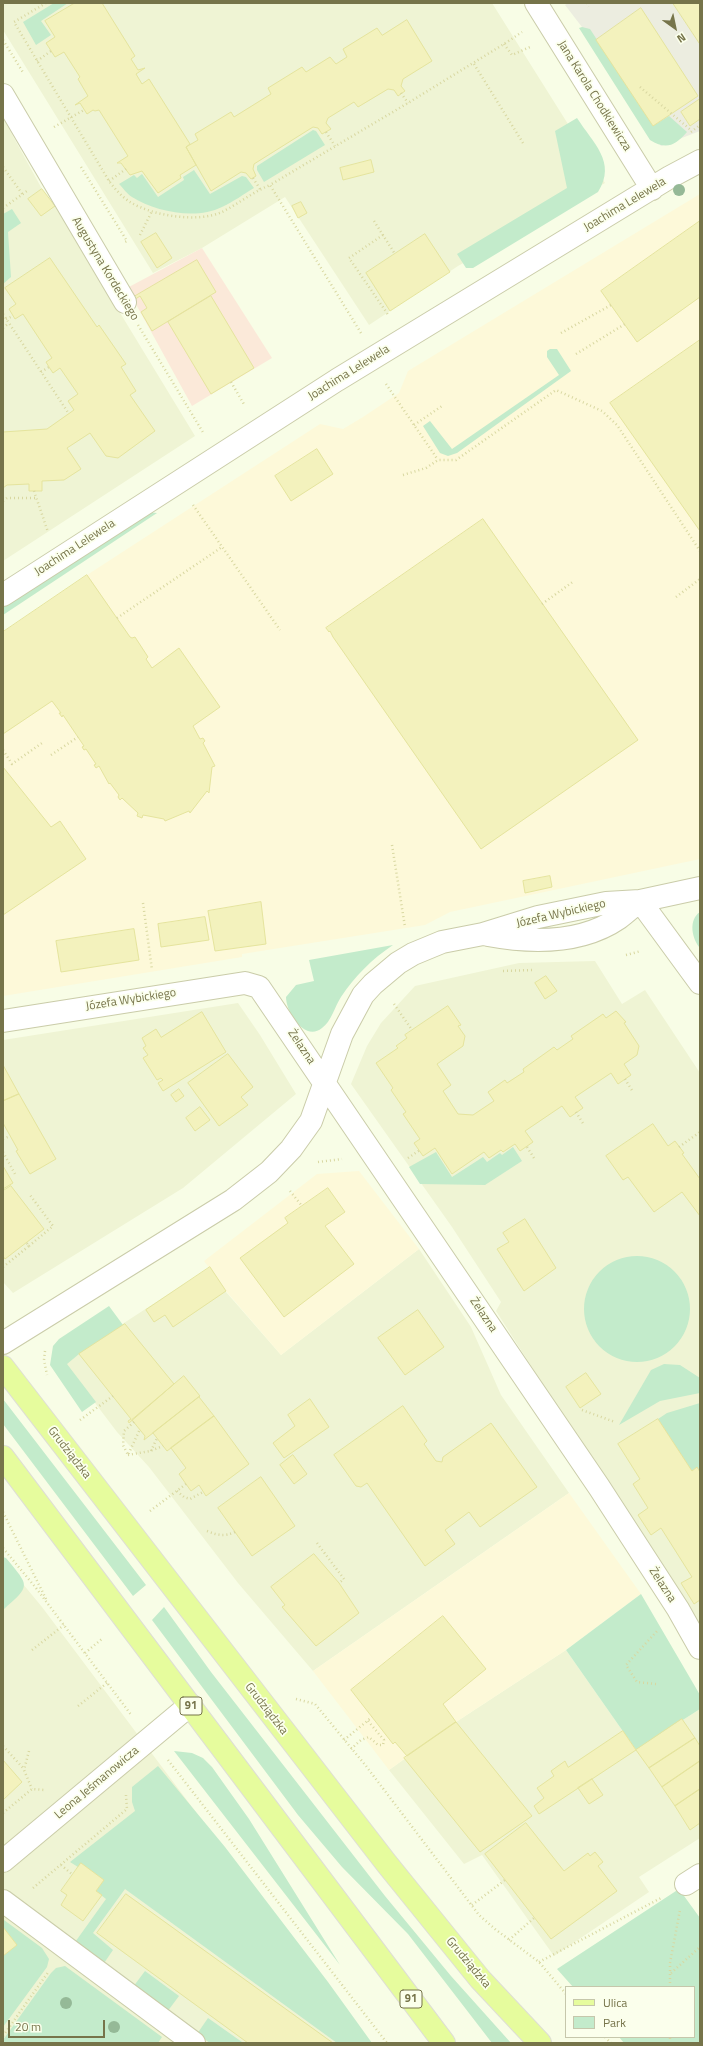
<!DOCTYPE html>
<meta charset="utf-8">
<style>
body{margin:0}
#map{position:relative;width:703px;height:2046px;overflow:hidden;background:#f8fde6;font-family:"Titillium Web",sans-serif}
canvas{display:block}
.frame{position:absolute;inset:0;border:4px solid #76744a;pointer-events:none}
.legend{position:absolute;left:565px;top:1986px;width:130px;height:52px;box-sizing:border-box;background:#fbffec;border:1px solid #c6c7ab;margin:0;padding:5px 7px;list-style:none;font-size:12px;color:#76744a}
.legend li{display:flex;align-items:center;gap:8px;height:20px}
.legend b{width:20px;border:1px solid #c6c7ab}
.north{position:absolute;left:655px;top:8px;width:40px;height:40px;-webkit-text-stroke:3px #fbffec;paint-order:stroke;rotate:147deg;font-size:11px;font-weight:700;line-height:16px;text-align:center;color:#76744a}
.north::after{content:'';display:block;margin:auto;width:14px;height:18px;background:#76744a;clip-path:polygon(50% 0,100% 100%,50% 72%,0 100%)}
.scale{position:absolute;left:8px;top:2020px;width:97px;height:18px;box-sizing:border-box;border:2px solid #76744a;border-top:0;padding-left:5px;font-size:12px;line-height:14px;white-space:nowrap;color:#76744a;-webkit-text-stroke:3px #fbffec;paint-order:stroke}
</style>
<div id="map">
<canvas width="703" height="2046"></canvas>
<div class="frame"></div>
<ul class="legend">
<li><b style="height:5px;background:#e6fc9d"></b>Ulica</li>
<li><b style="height:11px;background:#c3ebcb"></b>Park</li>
</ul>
<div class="north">N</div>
<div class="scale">20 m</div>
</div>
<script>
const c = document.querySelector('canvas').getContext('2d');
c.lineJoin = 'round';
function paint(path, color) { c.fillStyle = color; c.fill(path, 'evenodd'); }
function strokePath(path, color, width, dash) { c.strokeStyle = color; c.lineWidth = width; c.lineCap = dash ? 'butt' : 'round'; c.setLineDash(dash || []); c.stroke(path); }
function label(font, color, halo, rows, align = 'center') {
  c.font = font + ' "Titillium Web",sans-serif'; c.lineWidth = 3.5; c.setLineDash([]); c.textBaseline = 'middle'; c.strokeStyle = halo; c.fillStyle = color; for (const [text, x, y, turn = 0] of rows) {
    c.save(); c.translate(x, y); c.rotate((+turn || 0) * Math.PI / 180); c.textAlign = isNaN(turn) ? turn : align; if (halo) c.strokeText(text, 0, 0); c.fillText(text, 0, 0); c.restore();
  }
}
paint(new Path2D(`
 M3,3H492L605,183L458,266L369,325L285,197L202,248L153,273L3,30Z
 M3,118L42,189L55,206L195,436L3,561Z
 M595,961L622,1004L645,990L700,1073V1630L496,1311L501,1302L452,1227L351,1084L367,1046L381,1023L415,986L519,963Z
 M238,1003L260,1035L296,1094L183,1188L13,1293L3,1282V1040Z
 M419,1249L471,1327L501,1395L569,1493L313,1671L238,1583L149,1467L117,1432L64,1362L210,1267L226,1292L281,1355Z
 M3,1560L42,1607L369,2043H3Z
 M566,1650L636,1750L700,1709V1838L639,1877L649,1892L554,1956L482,1855L464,1864L389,1770L456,1722Z`), '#eff4d4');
paint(new Path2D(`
 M700,194V859L450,912L425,925L242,954V957L3,996V632L87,575L320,424L343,429L363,417L399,393L408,371Z
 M359,1171L419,1249L281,1355L226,1291L204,1261L317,1174Z
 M569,1493L641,1594L566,1650L456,1722L389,1770L313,1671Z`), '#fdf9d9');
paint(new Path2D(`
 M568,3H700V131L661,146L582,27L565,5Z`), '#ecede0');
paint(new Path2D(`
 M202,248L272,358L192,406L127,288Z`), '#fbe9d9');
paint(new Path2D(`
 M54,3H68L41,21L51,35L36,45L23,22Z
 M582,27L590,29L653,126L669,116L687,132C675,146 666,150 650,140L579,28Z
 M577,118C593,143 617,162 598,192L473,268H466L457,254L567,188L555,131Z
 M313,130L316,131L325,145L264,182L257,170V166Z
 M194,170L210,194L242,176L246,177L254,188C244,194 233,202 222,207C196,220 156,212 132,197C127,194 123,188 119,184L134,175L137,178L142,174L158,197L184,180L183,177Z
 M12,209L21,223L8,232L11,277L3,284V214Z
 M550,349H557L571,371L457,453L448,456L440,453L423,426L430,421L452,449L559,375L547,357V351Z
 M148,512L157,513L3,615V605Z
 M700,912V948C692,939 688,920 700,912Z
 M393,945C372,959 355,976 341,997C335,1006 331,1022 322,1028C305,1042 286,1013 286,997L296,985L314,981L309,960Z
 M513,1147L522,1161L485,1185L420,1184L409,1167L436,1152L452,1177L483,1157L487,1162L500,1153L502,1155Z
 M584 1309a53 53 0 1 1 106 0a53 53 0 1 1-106 0Z
 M109,1306L123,1325L79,1354L67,1364L96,1402L82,1412L50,1365L53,1346L59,1339Z
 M664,1364L680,1365L700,1378V1393L660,1401L619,1425L651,1370Z
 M3,1399L146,1585L133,1596L3,1424Z
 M700,1403V1472L697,1468L692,1471L658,1419L667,1413Z
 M3,1557L6,1558C30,1587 31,1585 3,1610Z
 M641,1594L700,1695V1709L636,1750L566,1650Z
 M164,1607L211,1672L385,1896L451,1976L511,2043H492L408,1934L342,1867L298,1815L152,1620Z
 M174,1751L192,1753L203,1758L212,1767L249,1819L340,1965Z
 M158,1766L225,1847L328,1982L372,2043H337L125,1889L93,1933L113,1950L102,1966L73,1945L106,1899L96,1891L104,1880L82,1864L78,1867L70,1862L135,1811L132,1802V1787Z
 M679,1889L700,1918V2043H624L619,2037H694V1987H573L557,1969Z
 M4,1920L42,1948L49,1959L47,1967L3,2027V1956L17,1945L3,1927Z
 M65,1966L162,2037L158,2043H3V2040L51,1973L56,1968Z
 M145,1971L179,1996L167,2012L133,1987Z
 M208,2018L242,2042L210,2043L197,2034Z`), '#c3ebcb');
const building = new Path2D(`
 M75,3H102L135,56L131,59L138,70L145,68L136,74L142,84L149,79L190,144L186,147L196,165L180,175L181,178L158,193L142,171L130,175L121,163H117L128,156L99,110L95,111L93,110L87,114L80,103L75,105L88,96L78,79L80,77L64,52L55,57L46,43L55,37L45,21Z
 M673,3H700V44Z
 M641,8L698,96L653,126L596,40Z
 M407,20L432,61L403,79L401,86L405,91L398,96L394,90L388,89L358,107L354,102L328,118L326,123L331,129L322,134L318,128L313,127L254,164L253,169L256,176L251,179L246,173L241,172L211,191L186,147L198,140L195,134L231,112L234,117L271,94L268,88L302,67L306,72L330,57L336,64L347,57L343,49L377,28L382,35Z
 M700,99V119L690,126L681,112Z
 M371,160L374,172L343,180L340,168Z
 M42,189L55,206L41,216L28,199Z
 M301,202L307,213L298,218L292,206Z
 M700,221V297L637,342L601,291Z
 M156,233L172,258L157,268L141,242Z
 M425,234L450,272L390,311L366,273Z
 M50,258L97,327L99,325L126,364L121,367L136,391L130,395L155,431L118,458L106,456L90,433L67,448L81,469L64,480L42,481V491H29V484L7,485L3,488V432L47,429L74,410L68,401L78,394L60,368L53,373L49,367L46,362L52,358L23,314L15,319L9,309L16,304L5,288Z
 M197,260L216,292L152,331L141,312L147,308L140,296L134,300L132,298Z
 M211,296L254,368L211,394L168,322Z
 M700,340V531L610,403Z
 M317,449L333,474L291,501L275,476Z
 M483,519L638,740L481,849L333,637L330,631L329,632L326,628Z
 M87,575L130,637L132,638L135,637L148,657L146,659L152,668L179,648L220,707L193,726L200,739L203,738L205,741L203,743L215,766L212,767L209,793L207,791L190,813L189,811L165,821L164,819L143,815L142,818L137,816L138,813L122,798L120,800L118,797L119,795L110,783L109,784L99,766L96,768L94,765L96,764L86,749L84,750L82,747L84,746L63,715L62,717L59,713H61L52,701L3,734V632Z
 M3,767L51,827L60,821L86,859L3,915Z
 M550,876L552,887L525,893L523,881Z
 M261,902L266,944L215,951L208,911Z
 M205,917L209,940L161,947L158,924Z
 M134,929L139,960L61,972L56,941Z
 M546,976L557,991L545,999L535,983Z
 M448,1006L461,1025L458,1026L465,1036L463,1046L437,1064L451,1085L443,1091L458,1114L473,1115L494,1101L488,1092L505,1080L507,1083L524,1072L523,1069L554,1047L557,1050L573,1039L571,1036L603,1014L606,1018L616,1011L626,1022L624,1023L639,1046L637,1055L624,1064L631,1075L618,1084L611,1073L575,1097L583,1108L570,1117L562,1106L525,1131L533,1142L520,1151L515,1144L503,1152L501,1150L489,1158L484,1152L452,1174L435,1148L423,1156L414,1143L420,1139L403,1114L406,1112L391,1090L393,1088L376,1063L398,1048L396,1046L407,1038L405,1035Z
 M202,1012L226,1052L163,1091L158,1083L163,1080L161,1078L157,1080L143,1058L148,1055L143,1048L146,1046L142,1038L156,1029L161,1037Z
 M228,1054L253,1087L241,1097L248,1105L219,1126L188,1083Z
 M3,1065L19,1094L3,1101Z
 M179,1089L184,1096L176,1102L171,1095Z
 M19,1094L56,1159L30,1174L16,1151L18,1150L3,1123V1101Z
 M200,1107L210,1120L195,1131L186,1118Z
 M653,1124L668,1146L675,1141L684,1153L682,1154L700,1179V1216L682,1192L654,1212L628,1177L623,1180L606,1156Z
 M3,1166L13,1183L3,1189Z
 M11,1186L44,1229L5,1259L3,1256V1191Z
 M328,1188L345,1212L325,1226L354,1264L284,1317L240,1258L288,1223L285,1218Z
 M525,1219L556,1268L524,1291L497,1249L509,1242L503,1233Z
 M210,1267L226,1291L173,1327L165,1315L154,1322L146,1310Z
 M418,1310L444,1347L405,1375L378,1338Z
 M125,1324L174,1384L129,1423L128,1421L131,1419L79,1354Z
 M586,1373L601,1394L580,1408L566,1387Z
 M184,1376L200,1396L144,1440L145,1436L132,1420Z
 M199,1397L214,1416L167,1451L153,1433Z
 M310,1399L329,1427L284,1458L273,1443L295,1426L288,1415Z
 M403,1406L427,1441L424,1444L436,1461L442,1462L443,1457L491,1423L537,1487L480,1527L469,1512L445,1530L455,1544L425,1566L367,1483L361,1487L356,1486L334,1455Z
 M214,1416L249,1464L206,1496L199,1485L191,1491L186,1484L179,1474L186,1468L171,1448Z
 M658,1419L692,1471L697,1467L700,1472V1600L694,1604L681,1583L692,1577L661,1528L651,1535L638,1515L648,1508L633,1484L640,1479L618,1444Z
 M293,1455L307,1474L294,1484L280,1465Z
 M261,1477L295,1526L252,1556L218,1508Z
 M314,1554L339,1583L359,1613L316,1646L282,1607L285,1605L271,1587Z
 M443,1616L486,1669L443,1704L456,1722L407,1756L395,1742L393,1744L351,1690Z
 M682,1719L695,1738L649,1768L636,1750Z
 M456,1722L532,1816L480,1852L404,1758Z
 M623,1731L636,1750L539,1814L534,1806L544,1798L537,1788L554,1776L551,1771L565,1761L568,1767Z
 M695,1738L700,1746V1761L662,1787L649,1768Z
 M3,1760L22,1782L3,1800Z
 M700,1761V1789L675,1806L662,1787Z
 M592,1779L603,1795L589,1804L578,1788Z
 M700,1789V1823L690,1830L675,1806Z
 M526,1823L564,1871L588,1853L590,1856L595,1852L603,1862L598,1866L617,1891L551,1939L485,1854Z
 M81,1863L104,1880L96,1891L102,1895L83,1921L61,1905L67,1895L61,1891Z
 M126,1894L333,2043H248L97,1933Z
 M3,1927L17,1945L3,1956Z`);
paint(building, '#f3f2bd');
strokePath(building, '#e5e49d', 1);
const minor = new Path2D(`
 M536,3L652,189
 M3,95L125,302
 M3,595L337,380L670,177L700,161
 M640,901L700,983
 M488,935C531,943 581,944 619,918C626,913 633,906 640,901
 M3,1021L245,983L259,987L599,1487L678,1609L700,1648
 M3,1343L233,1200L269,1172L291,1149L311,1121L342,1034L363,995L373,984L398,963L413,954L442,942L483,934L538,917L606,903L640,901L700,888
 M3,1861L190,1705
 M686,1884L700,1875
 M3,1901L194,2043`);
const primary = new Path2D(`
 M3,1367L387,1864L480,1979L540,2043
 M3,1457L444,2043`);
strokePath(minor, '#cacca9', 24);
strokePath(primary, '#deded4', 24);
strokePath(new Path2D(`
 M46,3L14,22L109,181C115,189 122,197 130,202C153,216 198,223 222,212C238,204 253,192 270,185
 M587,3L588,7
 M3,40L24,74
 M504,44L512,55L530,47
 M37,61L51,51
 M474,64L523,143
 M640,87L692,131
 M401,93L408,103
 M54,127L84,110
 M326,132L335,146
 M691,132L700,125
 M3,167L23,195
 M81,167L127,241L123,243
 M253,178L260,189
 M109,181L126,169
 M3,208L27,191
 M374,221L395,254
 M140,235L152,211
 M383,235L349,258L389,316
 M3,314L69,414
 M6,319L13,316
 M138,325L204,434
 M3,328L9,323
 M361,333L270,185L408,103L504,44L522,32
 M561,333L611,305
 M576,354L625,324
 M41,372L49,367
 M231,382L245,406
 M386,384L438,460
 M414,425L442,406
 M403,475L426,468L438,460H456L556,390L602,411L617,425L700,551
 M34,491L48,532
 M3,501L7,498H36
 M193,505L280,630
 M676,597L700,579
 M542,604L574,581
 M117,618L222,547
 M3,750L12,764L42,743
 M51,755L78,737
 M392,845L405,927
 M143,903L152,970
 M626,955L641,951
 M503,971L534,970
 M394,1004L412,1030
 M625,1079L633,1092
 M576,1112L584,1125
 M3,1139L10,1136
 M527,1147L534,1158
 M679,1147L700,1132
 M3,1152L15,1174
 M408,1158L420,1150
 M318,1162L342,1159
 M290,1191L302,1206
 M29,1246L53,1226L30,1195
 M3,1267L29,1246L26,1242
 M45,1351L44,1360L47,1375
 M582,1410L615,1422
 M80,1420L113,1396
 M134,1422L124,1431L123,1445L128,1455L140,1429
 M151,1451L157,1438
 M128,1455L150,1451L163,1446
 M177,1491L184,1497L190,1499L203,1492
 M150,1511L186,1484
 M3,1512L46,1599
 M207,1531C217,1535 224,1537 235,1532
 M317,1543L344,1579L339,1583
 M3,1548L36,1588L132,1716
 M32,1650L64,1625
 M85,1653L103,1638
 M656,1684L637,1682L626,1665L658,1630
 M296,1699L315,1704L366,1766L479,1915L495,1929L539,1962L566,1994
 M78,1706L107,1683
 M344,1740L372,1717
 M3,1746L24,1769
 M351,1749L361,1740L369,1737L378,1745H383L384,1740L368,1721
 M29,1751L24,1770L32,1789
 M168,1760L387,2043
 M3,1813L32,1789L44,1790
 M61,1865L73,1875
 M33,1888L127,1809L126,1795
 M472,1905L505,1880
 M509,1940L534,1918
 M539,1962L661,1898
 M671,1973L700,1947
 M670,1987V1963L680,1910
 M3,2036L49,1971
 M605,2037L611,2043
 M670,2043V2037`), '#d8d7a0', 2.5, [1, 3]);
strokePath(minor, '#fff', 22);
strokePath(primary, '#e6fc9d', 22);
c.fillStyle = '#95b997';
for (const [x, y] of [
 [679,190],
 [66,2003],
 [114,2027]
]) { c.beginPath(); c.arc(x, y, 6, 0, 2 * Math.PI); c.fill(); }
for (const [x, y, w] of [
 [191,1706,22],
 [411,1999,22]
]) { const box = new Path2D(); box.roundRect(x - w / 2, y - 9, w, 18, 3); c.fillStyle = '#fbffec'; c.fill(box); strokePath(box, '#76744a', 1); }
label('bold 11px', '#76744a', null, [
 ["91",191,1706],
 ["91",411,1999]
]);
label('12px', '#76744a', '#fbffec', [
 ["Jana Karola Chodkiewicza",594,96,58],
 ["Joachima Lelewela",625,205,-31],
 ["Augustyna Kordeckiego",105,269,59],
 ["Joachima Lelewela",349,373,-32],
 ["Joachima Lelewela",75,548,-33],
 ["Józefa Wybickiego",561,914,-13],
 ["Józefa Wybickiego",131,1000,-9],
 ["Żelazna",301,1047,56],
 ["Żelazna",483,1315,56],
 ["Grudziądzka",69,1453,52],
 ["Żelazna",662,1585,57],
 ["Grudziądzka",266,1709,52],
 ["Leona Jeśmanowicza",97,1783,-40],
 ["Grudziądzka",468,1963,50]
]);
</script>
